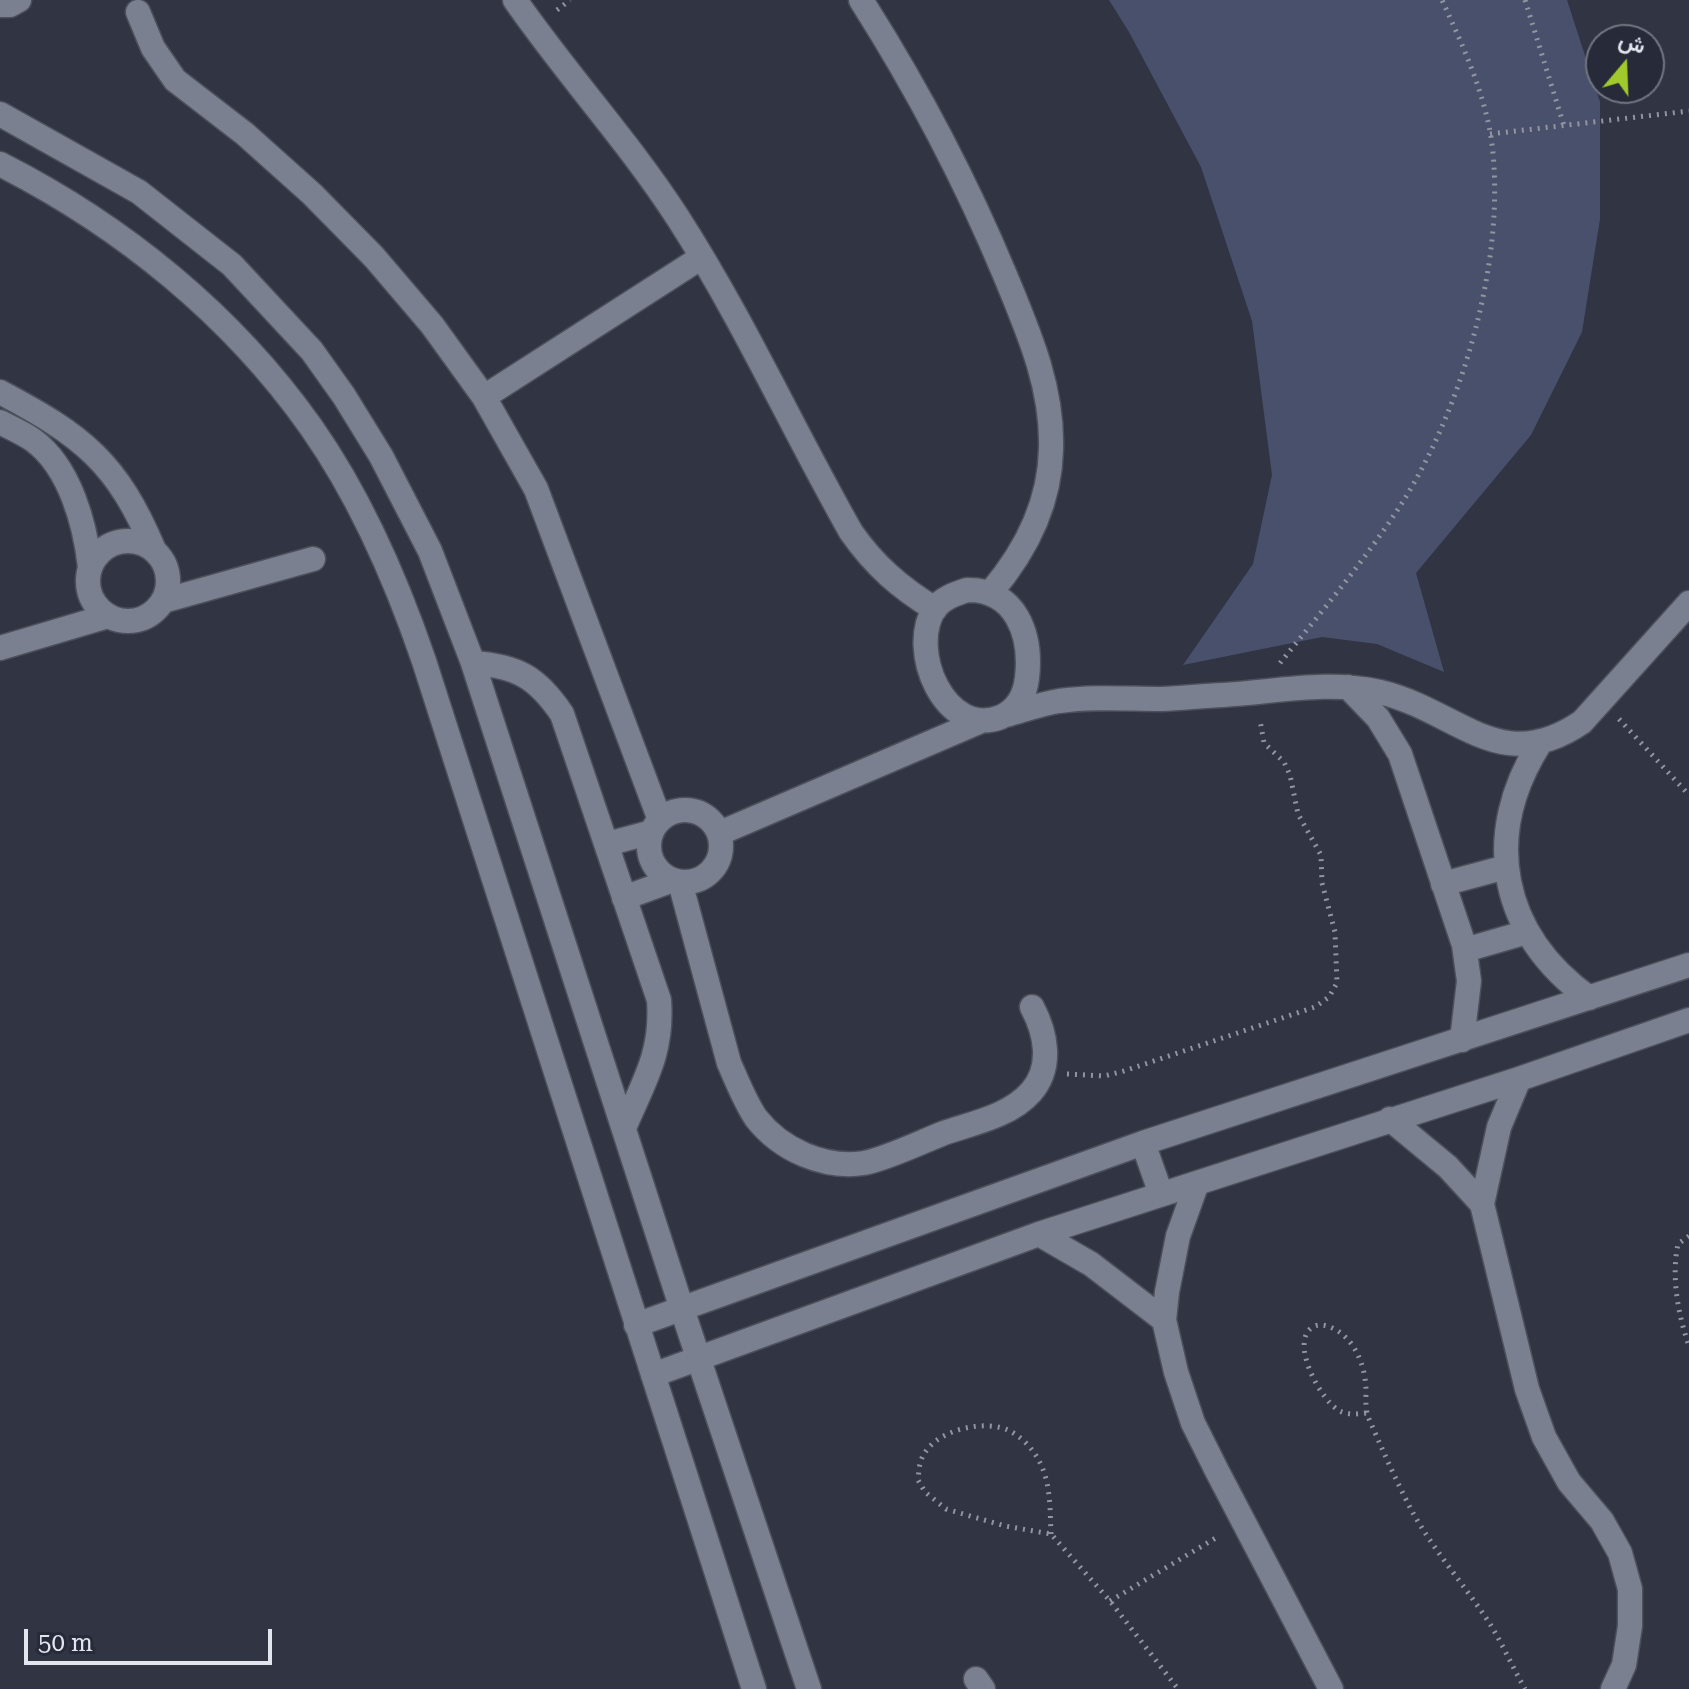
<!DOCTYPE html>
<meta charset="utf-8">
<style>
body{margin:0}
#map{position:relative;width:1689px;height:1689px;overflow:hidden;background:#313442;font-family:"Roboto Serif",Vazirmatn,serif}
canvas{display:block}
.north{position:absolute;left:1585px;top:24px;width:80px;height:80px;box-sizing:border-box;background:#272a38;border:2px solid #727581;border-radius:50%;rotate:19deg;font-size:22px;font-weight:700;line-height:32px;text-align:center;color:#e2e5ee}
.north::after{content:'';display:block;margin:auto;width:28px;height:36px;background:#a0c92b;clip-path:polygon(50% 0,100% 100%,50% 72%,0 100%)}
.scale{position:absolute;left:24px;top:1629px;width:248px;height:36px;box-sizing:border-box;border:4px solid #e2e5ee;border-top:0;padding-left:10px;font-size:24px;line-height:28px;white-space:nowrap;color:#e2e5ee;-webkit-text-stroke:6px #272a38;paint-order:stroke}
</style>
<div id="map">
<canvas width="1689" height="1689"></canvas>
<div class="north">ش</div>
<div class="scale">50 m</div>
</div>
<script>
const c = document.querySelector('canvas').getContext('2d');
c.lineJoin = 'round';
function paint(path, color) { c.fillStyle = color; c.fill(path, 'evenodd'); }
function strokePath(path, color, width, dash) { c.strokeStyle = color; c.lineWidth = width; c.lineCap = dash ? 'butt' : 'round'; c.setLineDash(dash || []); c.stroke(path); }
paint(new Path2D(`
 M1109,0H1567L1600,102V219L1582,332L1531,435L1416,573L1444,672L1377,644L1322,637L1183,665L1253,564L1272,475L1252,321L1201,167L1129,32Z`), '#49506c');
const minor = new Path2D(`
 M515,0C567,75 629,142 678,218C743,319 792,428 851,532C874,565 900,588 935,609
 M861,0C917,88 965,179 1005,275C1028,331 1053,387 1051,449C1050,503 1025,552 991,592
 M0,5H10L19,0
 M138,12L153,48L175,80L245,134L312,194L374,257L432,325L484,397L536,489L660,820
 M0,114L139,192L232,265L312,351L344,396L381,456L430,551L473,663L682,1309L809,1689
 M0,164C122,226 232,315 311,427C361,498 396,579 424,661L754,1689
 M0,392C83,436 117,462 154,550
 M484,397L702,257
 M0,422C11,428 23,433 33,440C70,467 85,524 90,567
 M88 581a40 40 0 1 1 80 0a40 40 0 1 1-80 0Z
 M967,590C1016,589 1032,635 1027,678C1025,695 1017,710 1001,717C945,739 907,649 935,608C943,598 955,594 967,590Z
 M163,601L313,559
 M0,648L108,616
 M473,663C517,666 537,677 562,714L659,1000C663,1053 644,1081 624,1128
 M1348,687L1378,718L1400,754L1464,945L1469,981L1462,1040
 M1006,715C1024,710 1041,704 1059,701C1094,696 1127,699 1162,699C1182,698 1203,696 1223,695C1276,692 1327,680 1380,692C1459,711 1500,778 1582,722L1689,603
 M1540,743C1481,836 1500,934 1589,998
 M649 846a36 36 0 1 1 72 0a36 36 0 1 1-72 0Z
 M720,833L981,721
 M607,844L652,832
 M680,882L729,1063C737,1081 745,1102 756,1118C781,1150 824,1169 864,1163C886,1159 921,1142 944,1133C973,1123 1010,1116 1031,1092C1053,1067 1046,1033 1032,1007
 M1443,884L1506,867
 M624,898L673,880
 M1465,950L1527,932
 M1519,1079L1499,1127L1482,1204L1527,1389L1544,1437L1569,1482L1602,1521L1620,1553L1630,1589V1626L1624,1665L1613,1689
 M1390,1119L1448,1167L1482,1204
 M1143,1143L1161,1194
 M1197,1183L1178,1236L1167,1292L1164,1320L1176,1372L1193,1423L1217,1471L1331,1689
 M1039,1234L1091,1264L1164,1320
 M636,1325L1143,1143L1689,965
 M653,1375L1039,1234L1519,1079L1689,1020
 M976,1679L983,1689`);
strokePath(minor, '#4d505c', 27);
strokePath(new Path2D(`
 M1525,0L1564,126
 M557,10L570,0
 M1490,134L1689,111
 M1280,663C1322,611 1366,559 1402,503C1464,405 1508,253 1491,137C1483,89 1462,44 1442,0
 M1619,719L1689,795
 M1067,1074L1104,1076L1124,1071L1315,1007L1329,997L1337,983L1335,932L1322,883L1321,855L1298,814L1290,775L1284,762L1264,743L1260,720
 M1689,1236L1678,1244C1671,1277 1678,1314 1689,1346
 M1366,1413C1358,1414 1350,1415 1342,1412C1322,1405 1286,1338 1315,1326C1323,1323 1331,1327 1338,1331C1357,1344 1365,1367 1366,1389C1366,1400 1365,1410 1369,1419C1383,1451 1397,1483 1413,1513C1435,1552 1466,1587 1490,1624C1503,1645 1513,1668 1525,1689
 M1051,1534C1050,1513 1051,1488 1042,1467C1036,1453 1025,1439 1010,1431C986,1419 941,1429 926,1451C919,1460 919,1470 918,1480L925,1492L946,1509L1005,1526L1051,1534L1110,1601L1178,1689
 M1110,1601L1219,1536`), '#9295a0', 5, [2, 6]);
strokePath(minor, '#7b8090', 24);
</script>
